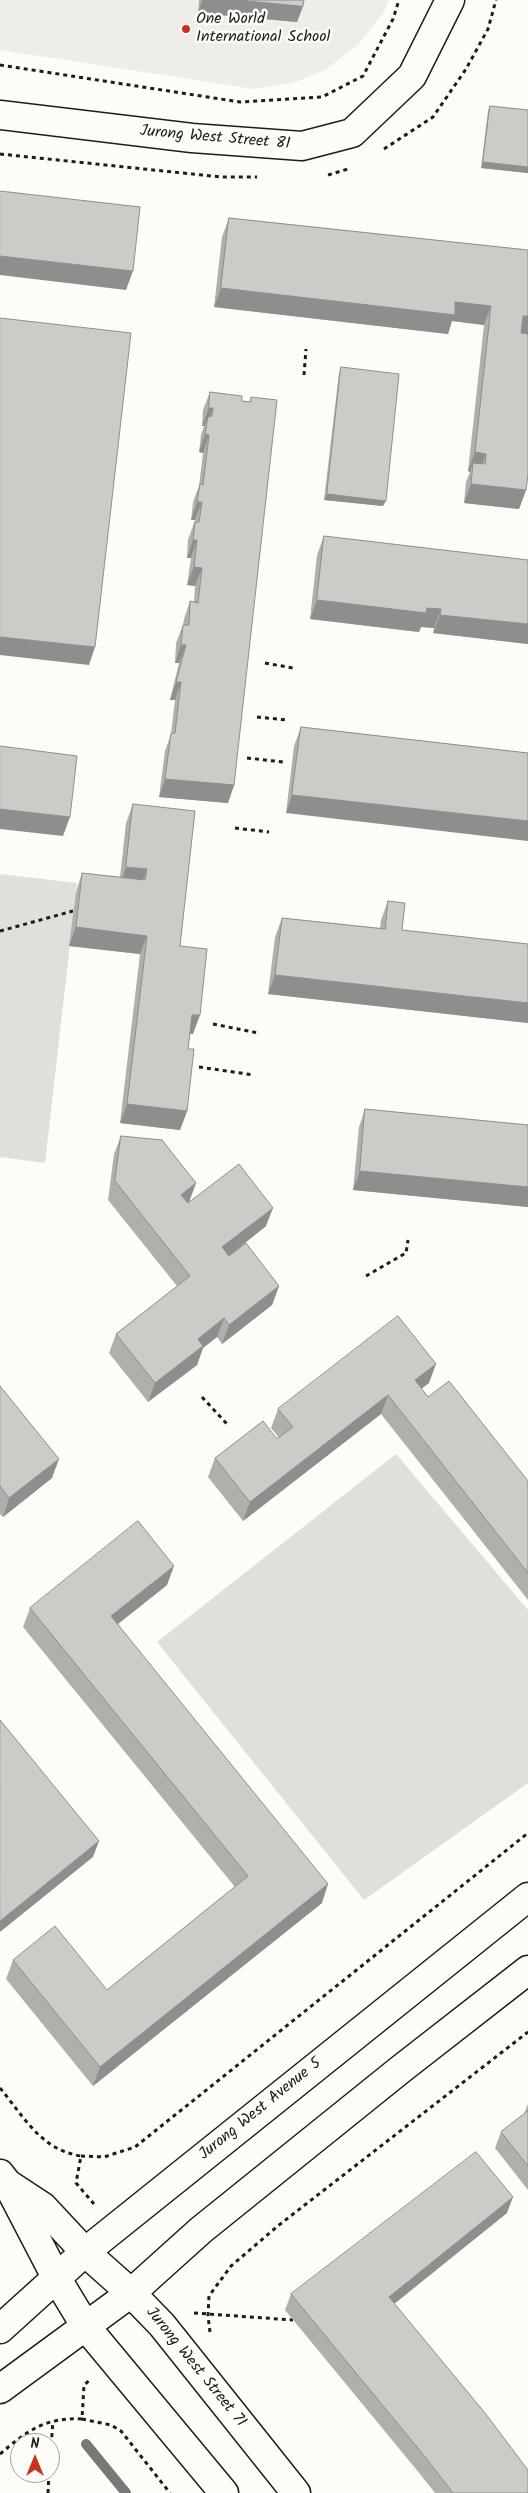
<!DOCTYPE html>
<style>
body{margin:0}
#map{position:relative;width:528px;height:2493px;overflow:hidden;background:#fdfcf7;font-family:Kalam,sans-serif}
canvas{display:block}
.north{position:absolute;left:10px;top:2433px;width:50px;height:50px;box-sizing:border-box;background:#fdfcf7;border:1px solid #a3a29f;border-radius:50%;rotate:0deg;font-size:14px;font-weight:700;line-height:20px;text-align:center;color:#1c1c1c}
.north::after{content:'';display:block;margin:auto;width:18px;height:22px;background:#c8321e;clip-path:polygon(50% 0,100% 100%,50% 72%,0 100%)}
</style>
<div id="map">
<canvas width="528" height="2493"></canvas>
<div class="north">N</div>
</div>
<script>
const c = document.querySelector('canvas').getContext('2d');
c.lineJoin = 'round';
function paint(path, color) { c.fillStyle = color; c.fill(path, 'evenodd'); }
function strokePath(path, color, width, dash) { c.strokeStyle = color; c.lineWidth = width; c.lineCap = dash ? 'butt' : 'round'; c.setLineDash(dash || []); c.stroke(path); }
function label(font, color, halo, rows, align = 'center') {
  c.font = font + ' Kalam,sans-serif'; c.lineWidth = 5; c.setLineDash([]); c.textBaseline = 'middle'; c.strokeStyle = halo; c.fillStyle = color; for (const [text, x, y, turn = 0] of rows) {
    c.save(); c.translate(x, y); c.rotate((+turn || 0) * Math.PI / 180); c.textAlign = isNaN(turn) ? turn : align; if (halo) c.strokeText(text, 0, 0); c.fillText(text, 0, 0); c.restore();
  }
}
paint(new Path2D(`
 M0,0H389L384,12L358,45L325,70L293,83L254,89L0,50Z`), '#eeede9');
paint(new Path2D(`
 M0,874L77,883L45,1163L0,1157Z
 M396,1454L528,1610V1783L364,1900L157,1642Z`), '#e0dfdb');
strokePath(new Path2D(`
 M86,2444L126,2493`), '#797876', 10);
const street = new Path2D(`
 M0,115L192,138L302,146L352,133L412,76L450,0
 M0,2174L7,2183L57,2279
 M8,2184L43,2207L85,2252`);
const secondary = new Path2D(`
 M85,2252L131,2293L162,2325L296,2493
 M57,2279L86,2327L224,2493
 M0,2329L85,2252L528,1897
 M0,2389L131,2293L201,2230L401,2069L528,1970`);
strokePath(street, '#1c1c1c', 31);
strokePath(secondary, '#1c1c1c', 31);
strokePath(new Path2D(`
 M0,65L240,102L322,97L363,76L393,19L399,0
 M384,149L433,117L466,69L488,29L496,0
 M0,154L221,177H257
 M328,175L348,169
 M304,375L306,349
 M265,663L293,668
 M257,717L287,720
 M247,758L283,762
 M235,828L269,832
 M0,931L73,911
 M213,1024L258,1033
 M199,1067L254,1075
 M366,1276L406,1253L408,1240
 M202,1397L227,1424
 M0,2088C24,2117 41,2150 81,2156L76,2183L94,2204
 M81,2156L104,2157L135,2147L528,1833
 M194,2313L293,2320
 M210,2332L208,2316L209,2296L231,2266L279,2225L528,2032
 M82,2419L111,2425L121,2431L170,2493
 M0,2454C27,2431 45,2417 82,2419L84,2385L90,2380
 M50,2461L53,2421
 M48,2493L49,2473`), '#1c1c1c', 3, [4, 4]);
strokePath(street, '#fdfcf7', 28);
strokePath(secondary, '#fdfcf7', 28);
paint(new Path2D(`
 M199,0H304L303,6L297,22L198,13Z
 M490,106L528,110V173L481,168L488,111Z
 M229,218L528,250L526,490L519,509L464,503L466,482L470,472L468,471L484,325L452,321L448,334L214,307L222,237Z
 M341,367L383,506L324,500L339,373Z
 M210,392L242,401L249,402L251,397L234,785L228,803L159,797L165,751L171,734L175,700H170L179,663H175L176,643L183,625L184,619L190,601L194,602L195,586L187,585L191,558H187L188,540L195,520H191L193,502L199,486L203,453L199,452L201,435L204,426H202L203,410Z
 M324,536L528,560V644L433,633L434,628L421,627L419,632L310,619L317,555Z
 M301,727L528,753L286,813L294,746Z
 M133,804L180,946L193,1034H190L188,1049L187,1111L180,1130L120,1123L140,954L69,946L76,892L82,873L120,877L126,823Z
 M388,901L402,930L528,944V1023L268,994L275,937L282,918L380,928L381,920Z
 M365,1109L528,1125V1207L353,1190L359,1127Z
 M121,1136L196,1183L189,1202L266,1226L229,1256L279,1286L272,1305L222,1344L217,1337L203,1348L197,1365L148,1402L109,1353L116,1334L177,1286L108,1200L114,1154Z
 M429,1383L421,1389L428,1397L528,1481V1600L381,1414L243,1521L208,1477L215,1458L277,1439L279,1438L271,1428L278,1409Z
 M0,1386L52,1478L3,1517L0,1514Z
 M167,1585L118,1624L322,1903L93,2086L6,1979L13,1960L107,1990L235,1887L23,1627L30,1608Z
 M528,2104V2190L495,2148L501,2132L524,2114Z
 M507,2213L394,2303L528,2493H435L420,2474L285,2310L291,2294Z`), '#afafac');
paint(new Path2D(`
 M202,0H237L303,6L297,22L198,13Z
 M483,162L528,167V173L481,168Z
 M0,256L133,271L126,290L0,275Z
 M221,288L455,302L491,306L484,325L452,321L448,334L214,307Z
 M523,316H528V336L516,334Z
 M209,408H213L207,425L208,417L204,426H202Z
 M205,434L209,435L203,453L199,452Z
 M475,452L486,454L479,472L473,463L470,472L468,471Z
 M471,484L526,490L519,509L464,503Z
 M327,494L386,501L383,506L324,500Z
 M197,502H202L195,520H191Z
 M193,540H197L191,558H187Z
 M194,567L202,568L195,586L187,585Z
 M317,600L441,609L434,628L421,627L419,632L310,619Z
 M440,615L528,624V644L433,633Z
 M0,637L95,647L89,665L0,655Z
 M181,645H186L179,663H175Z
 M176,682H181L175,700H170Z
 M165,779L234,785L228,803L159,797Z
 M292,795L528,821V841L286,813Z
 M0,809L70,817L63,836L0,829Z
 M126,867L147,869L140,888L120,886Z
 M76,927L147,936L140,954L69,946Z
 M275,975L528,1003V1023L268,994Z
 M192,1015H200L193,1034H185Z
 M127,1104L187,1111L180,1130L120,1123Z
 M360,1171L528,1187V1207L353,1190Z
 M196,1183L189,1202L174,1214L181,1195Z
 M273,1208L266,1226L216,1266L222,1247Z
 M279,1286L272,1305L222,1344L229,1325Z
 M224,1318L217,1337L203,1348L197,1365L148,1402L155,1383L198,1339Z
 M436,1364L429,1383L408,1399L415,1380Z
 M388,1395L381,1414L243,1521L250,1502Z
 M59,1459L52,1478L3,1517L9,1498Z
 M174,1566L167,1585L104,1635L111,1616Z
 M99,1841L93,1857L0,1932V1921Z
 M328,1884L322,1903L93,2086L100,2067Z
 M513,2197L507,2213L383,2313L389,2297Z`), '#8f8e8c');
const building = new Path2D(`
 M237,0H304L303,6Z
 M490,106L528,110V167L483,162Z
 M0,191L140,207L133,271L0,256Z
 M229,218L528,250V316H523L521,333L528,334V475L526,490L471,484L473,463L485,464L486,454L475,452L491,306L455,302V315L221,288Z
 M0,318L131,333L95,647L0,637Z
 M341,367L399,374L386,501L327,494Z
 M210,392L242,396V401L251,402V397L277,400L234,785L165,779L171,733H175L181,682H176L186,645H181L183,625H189L190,601L198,603L202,568L194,567L197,540H193L195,522H199L202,502H197L200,484L203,485L209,435L205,434L208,417L212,416L213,408H209Z
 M324,536L528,560V624L440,615L441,609L427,608L426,613L317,600Z
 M301,727L528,753V821L292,795Z
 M0,746L77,756L70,817L0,809Z
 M133,804L195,811L180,946L207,949L200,1015H192L188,1049H194L187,1111L127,1104L147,936L76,927L82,873L145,880L147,869L126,867Z
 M388,901L405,903L402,930L528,944V1003L275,975L282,918L385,929Z
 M365,1109L528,1125V1187L360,1171Z
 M121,1136L162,1140L196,1183L181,1195L188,1203L239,1164L273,1208L222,1247L229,1256L246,1243L279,1286L229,1325L224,1318L198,1339L203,1346L155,1383L116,1334L190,1276L115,1181Z
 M398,1316L436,1364L415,1380L428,1397L449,1381L528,1481V1573L388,1395L250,1502L215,1458L263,1421L277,1439L293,1427L278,1409Z
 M0,1386L59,1459L9,1498L0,1486Z
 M138,1521L174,1566L111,1616L328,1884L100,2067L13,1960L55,1926L107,1990L248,1876L30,1608Z
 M0,1720L99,1841L0,1921Z
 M528,2111V2166L501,2132Z
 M476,2152L513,2197L389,2297L485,2413L528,2470V2493H453L426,2458L291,2294Z`);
paint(building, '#cccbc8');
strokePath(building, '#8f8e8c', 1);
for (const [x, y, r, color] of [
 [186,29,5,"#c8321e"]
]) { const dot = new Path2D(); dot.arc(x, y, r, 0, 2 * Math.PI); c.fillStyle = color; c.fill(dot); strokePath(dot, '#fdfcf7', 2); }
label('16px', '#1c1c1c', '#fdfcf7', [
 ["One World",196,20],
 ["International School",196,38]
], 'left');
label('16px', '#1c1c1c', '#fdfcf7', [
 ["Jurong West Street 81",215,139,5],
 ["Jurong West Avenue 5",261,2110,-39],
 ["Jurong West Street 71",195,2368,51]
]);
</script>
